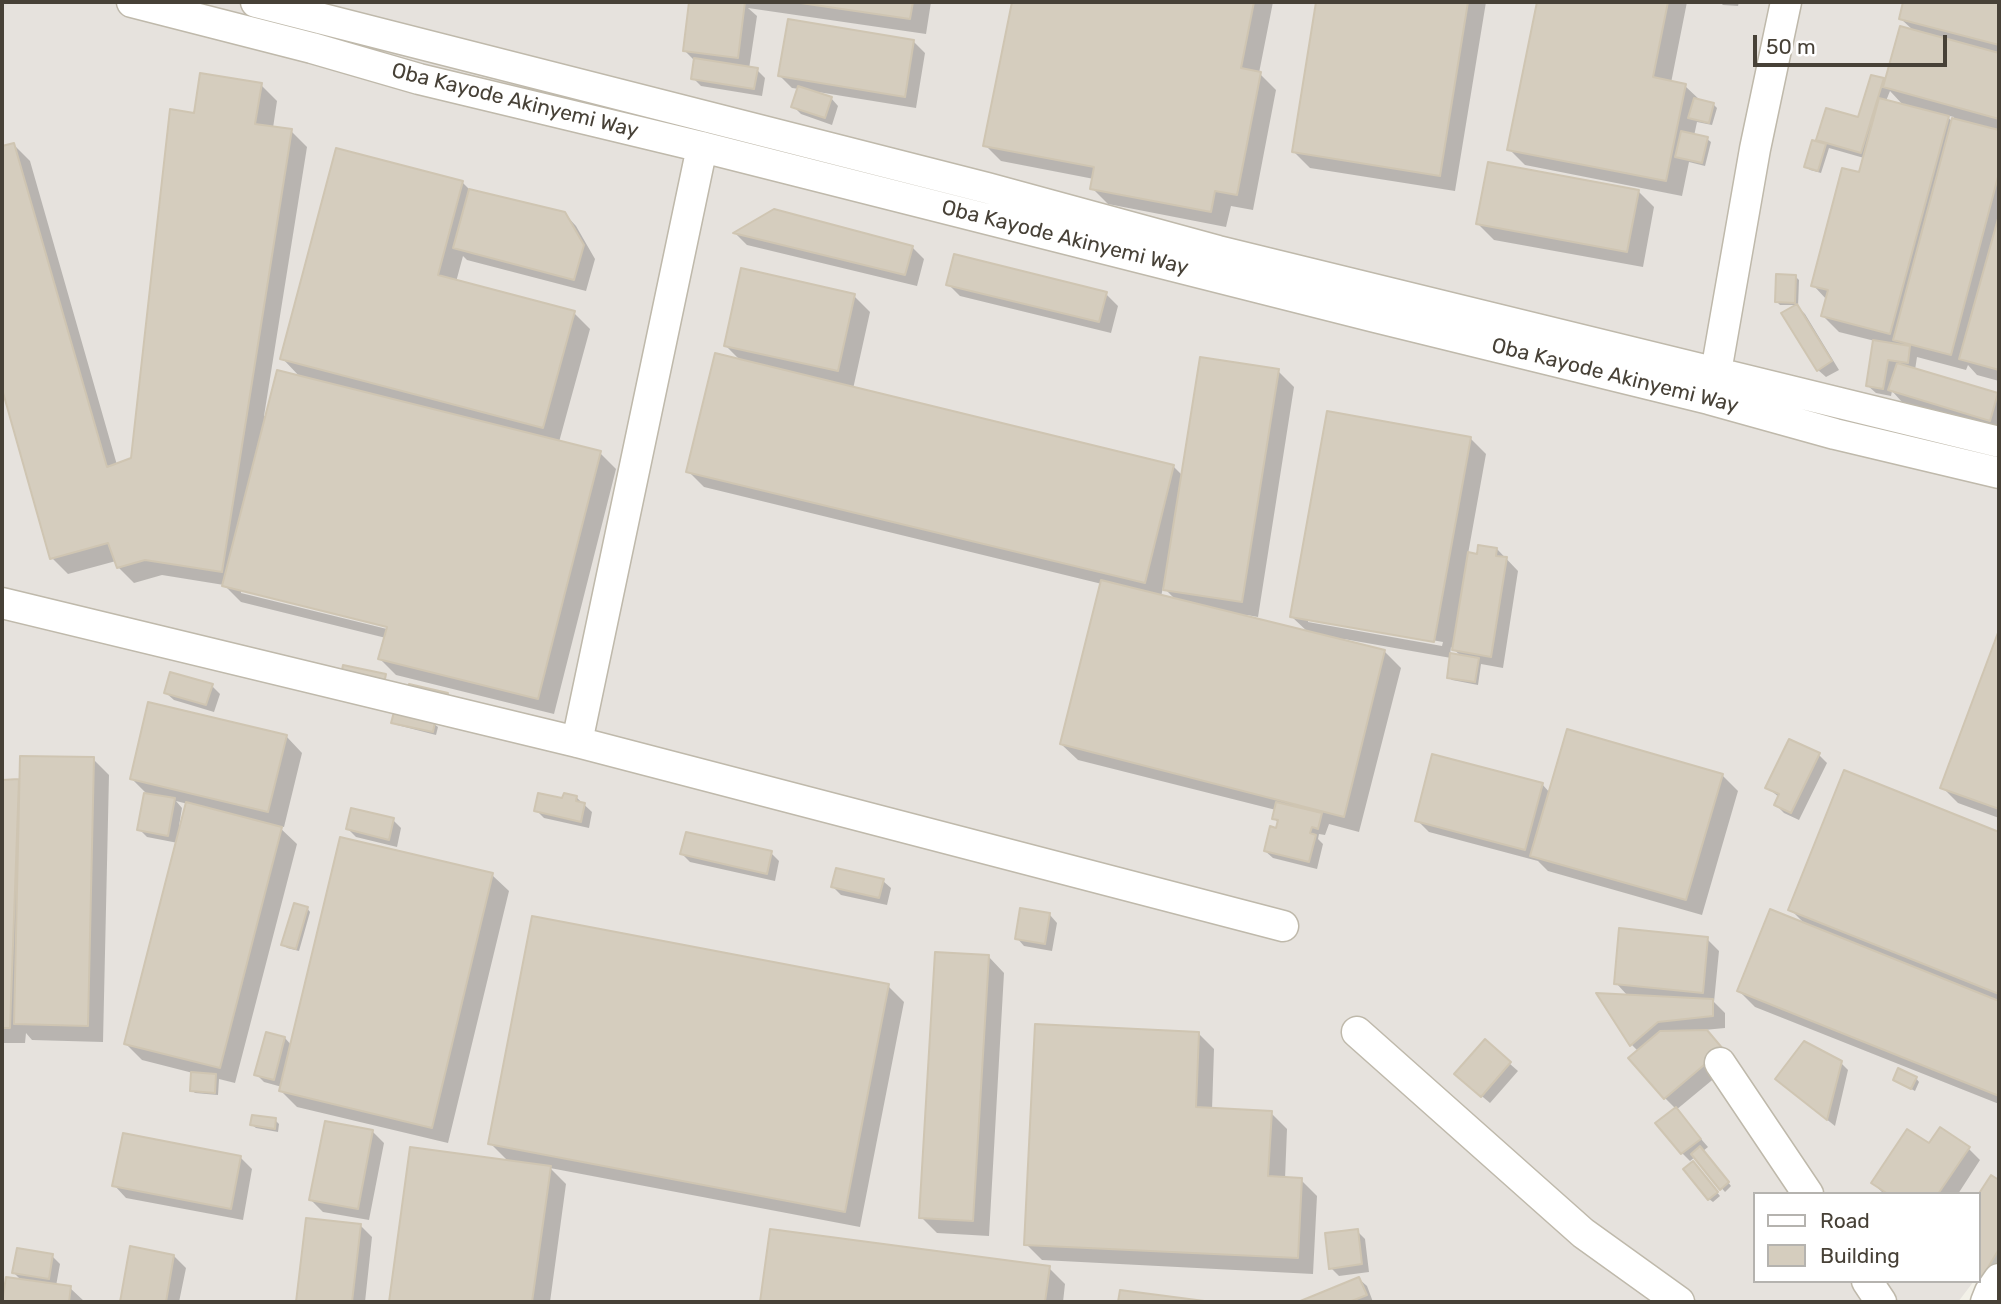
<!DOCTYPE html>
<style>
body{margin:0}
#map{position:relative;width:2001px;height:1304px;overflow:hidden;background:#f3f1e8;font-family:Rubik,sans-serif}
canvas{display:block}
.frame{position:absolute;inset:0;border:4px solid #474137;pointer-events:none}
.legend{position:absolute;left:1753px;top:1192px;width:228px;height:91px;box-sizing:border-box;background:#fff;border:2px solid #b5b3af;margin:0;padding:9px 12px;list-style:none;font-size:21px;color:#474137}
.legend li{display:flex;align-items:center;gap:14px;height:35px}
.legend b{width:35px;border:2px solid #b5b3af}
.scale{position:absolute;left:1753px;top:35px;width:194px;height:32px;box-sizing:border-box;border:4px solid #474137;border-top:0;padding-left:9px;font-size:21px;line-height:24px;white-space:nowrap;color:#474137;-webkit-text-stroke:5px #fff;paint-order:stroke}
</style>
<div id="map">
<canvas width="2001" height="1304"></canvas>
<div class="frame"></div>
<ul class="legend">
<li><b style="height:9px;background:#fff"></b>Road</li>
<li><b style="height:19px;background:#d5cdbe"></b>Building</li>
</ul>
<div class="scale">50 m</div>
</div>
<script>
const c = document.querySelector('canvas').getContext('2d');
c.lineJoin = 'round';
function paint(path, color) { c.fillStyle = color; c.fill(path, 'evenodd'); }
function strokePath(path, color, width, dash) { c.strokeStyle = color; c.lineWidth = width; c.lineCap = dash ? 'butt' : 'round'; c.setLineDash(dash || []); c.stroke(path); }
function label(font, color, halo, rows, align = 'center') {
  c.font = font + ' Rubik,sans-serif'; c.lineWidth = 5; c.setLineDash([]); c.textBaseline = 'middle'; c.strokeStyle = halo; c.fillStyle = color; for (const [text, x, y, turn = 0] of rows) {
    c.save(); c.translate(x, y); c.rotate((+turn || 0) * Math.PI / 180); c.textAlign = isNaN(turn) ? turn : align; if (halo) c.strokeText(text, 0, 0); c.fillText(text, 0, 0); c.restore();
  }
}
paint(new Path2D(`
 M2,2H1999V1248L1978,1275V1194H1754V1281H1974L1958,1302H2Z`), '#e6e2dd');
paint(new Path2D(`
 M691,2H931L926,34L748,8L757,16L749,69L757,70L765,78L762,96L701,86L693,78L695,61L684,50Z
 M1013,2H1273L1259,73L1276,90L1253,210L1231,206L1226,227L1108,204L1092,188L1094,179L1001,161L985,145Z
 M1318,2H1486L1455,191L1310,168L1294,152Z
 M1538,2H1687L1671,83L1685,86L1701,101L1713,104L1717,108L1712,125L1697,122L1694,136L1707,139L1711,142L1705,166L1689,162L1682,196L1525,165L1509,149Z
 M1720,2H1739L1738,6L1723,5Z
 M1905,2H1999V381L1977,375L1968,365L1966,370L1917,357L1915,370L1997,395L1999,397V431L1902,402L1892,391L1891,396L1876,393L1868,386L1875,341L1839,332L1823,316L1827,300L1813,285L1860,174L1864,158L1829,148L1821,173L1810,170L1806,166L1825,146L1818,139L1859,119L1883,80L1886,83L1914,31L1901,19ZM1890,91L1904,106L1886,101ZM1945,115L1954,117L1953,122Z
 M913,41L925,53L916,108L818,92V94L831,98L838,106L832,125L801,114L793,106L799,89L792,88L780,76Z
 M261,85L277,101L273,128L291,131L307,147L264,416L267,417L302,379L282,358L462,182L471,191L564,213L576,226L595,259L586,291L467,260L463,256L456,282L574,313L590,329L559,442L600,453L616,469L554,714L396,675L380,659L386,638L241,602L224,585L162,575L134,583L118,567L116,561L68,574L52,558L2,383V148L14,145L30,161L117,465L133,459L195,115ZM241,589L396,627L395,631L241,593Z
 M1638,191L1654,207L1643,267L1494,240L1478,224Z
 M774,211L912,247L924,259L917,286L747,245L736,234Z
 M1796,277L1799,280L1798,307L1805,314L1839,370L1826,377L1818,370L1783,314L1798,305H1780L1776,301Z
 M948,284L1106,294L1118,306L1111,333L960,296Z
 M854,296L870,312L853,389L1173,466L1183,476L1278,371L1294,387L1258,617L1247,615V618L1309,633L1292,617L1470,438L1486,454L1468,554L1478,556L1497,549L1518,571L1503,668L1481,664L1478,685L1452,680L1448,677L1451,658L1344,639L1343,642L1385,652L1401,668L1359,832L1329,824L1325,835L1319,834L1318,839L1323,844L1317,869L1273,858L1265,851L1278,830L1279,824L1274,818L1276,810L1078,760L1061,744L1102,584L704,487L688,471L741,361L726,346ZM1163,587L1177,601L1161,597ZM1308,619L1443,642L1442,646L1308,622ZM1451,647L1461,656L1450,655Z
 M1999,635V818L1958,803L1942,787Z
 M212,686L220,694L214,712L174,700L166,693Z
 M393,722L434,724L438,727L436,735L397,725Z
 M286,736L302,753L284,827L278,826L297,844L235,1083L219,1079L218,1095L195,1093L192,1090L193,1073L142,1060L126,1044L178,843L147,837L139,829L146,793L131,778ZM176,801L188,804L182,826H179L182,808Z
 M1790,741L1819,755L1827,763L1799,820L1784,813L1776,805L1780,798L1768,788Z
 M93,759L109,775L103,1042L32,1040L26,1033L25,1043H2V782L22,780Z
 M1845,773L1999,834V1104L1755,1007L1739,991L1806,925L1790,909Z
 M1722,775L1738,791L1702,915L1548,871L1538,861L1429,832L1417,820L1542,784L1550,793Z
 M576,797L592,812L589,828L544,818L536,810Z
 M393,820L401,828L397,847L356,837L348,829Z
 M771,853L779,861L775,881L690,862L682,854Z
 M492,875L509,891L448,1143L297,1107L281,1091L282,1087L264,1082L256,1074L285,1038L292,1046Z
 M883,881L891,888L887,905L841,895L833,887Z
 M307,908L310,912L299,951L287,948L283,944Z
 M1050,915L1057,923L1052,951L1024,946L1017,938Z
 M1707,939L1719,951L1714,1002L1725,1013V1028L1704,1030L1734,1062L1676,1110L1708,1147L1703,1151L1731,1186L1725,1192L1695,1157L1690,1161L1682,1153L1658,1123L1676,1109L1665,1098L1638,1051L1632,1045L1599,995L1628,996L1616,983Z
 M988,956L1004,973L989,1236L937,1233L921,1217Z
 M888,986L904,1002L860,1227L550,1168L566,1184L550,1302H390L412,1149L509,1162L490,1143Z
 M1198,1033L1214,1049L1212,1110L1271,1113L1287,1129L1285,1179L1301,1180L1317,1196L1313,1274L1042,1260L1026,1244Z
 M1485,1042L1518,1071L1490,1103L1464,1081Z
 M1840,1062L1848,1070L1835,1126L1785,1086Z
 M1916,1078L1919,1082L1915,1091L1895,1080Z
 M275,1120L279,1124L278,1132L256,1128L252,1125Z
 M372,1131L384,1143L369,1220L323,1212L311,1200Z
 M1968,1148L1980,1160L1958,1194H1884L1873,1183Z
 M240,1157L252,1169L243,1220L126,1198L114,1185Z
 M1696,1167L1720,1196L1713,1202L1709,1199Z
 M1991,1177L1999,1182V1280L1993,1290L1978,1281V1198Z
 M308,1219L360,1225L372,1237L365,1302H298Z
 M771,1231L1049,1268L1065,1284L1063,1302H761Z
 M1357,1231L1365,1239L1369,1272L1339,1276L1331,1268Z
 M132,1248L174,1256L186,1268L179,1302H121Z
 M52,1256L60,1264L56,1286L70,1288L85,1302H4L7,1279L22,1281L14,1273Z
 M1359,1279L1367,1286L1373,1302H1302Z`), '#0003');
const building = new Path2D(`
 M689,2H745L738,58L683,51Z
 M794,2H913L910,19Z
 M1012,2H1254L1241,68L1261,72L1237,195L1215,191L1211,212L1090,189L1094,167L983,146Z
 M1316,2H1468L1440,176L1292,152Z
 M1537,2H1668L1653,77L1686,84L1666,181L1507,150Z
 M1903,2H1999V45L1899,19Z
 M788,19L914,40L905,97L778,76Z
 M1900,26L1999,53V119L1883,87Z
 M694,58L758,68L754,89L691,79Z
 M200,73L262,83L255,124L292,129L222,572L145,560L117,568L108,543L50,559L2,389V146L14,143L107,467L131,458L170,109L194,113Z
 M1871,75L1884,78L1861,153L1816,140L1826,108L1858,117Z
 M798,86L832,97L825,118L791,107Z
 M1694,98L1714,103L1709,123L1688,118Z
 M1879,98L1949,116L1890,334L1821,316L1828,290L1811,286L1842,168L1859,172Z
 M1952,118L1999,130V173L1951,355L1893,340Z
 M1681,131L1708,137L1702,163L1675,157Z
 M1812,140L1826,144L1818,171L1804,167Z
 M336,148L463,181L438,275L575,311L543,428L280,359Z
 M1488,162L1639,190L1627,252L1476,224Z
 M469,189L565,212L584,245L574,280L453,248Z
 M774,209L913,246L905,275L733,233Z
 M1999,215V370L1959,359Z
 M954,254L1107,292L1099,322L946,285Z
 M741,268L855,294L838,371L724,346Z
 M1776,274L1796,275L1795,303L1775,302Z
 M1797,304L1832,361L1817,371L1781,313Z
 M1873,340L1910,346L1908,363L1888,360L1883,389L1866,386Z
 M715,353L1174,465L1145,583L686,472Z
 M1200,357L1279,369L1242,602L1163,590Z
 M1897,363L1998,393L1990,421L1888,390Z
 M277,370L601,451L538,699L378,659L387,627L222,586Z
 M1327,411L1471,437L1434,642L1290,617Z
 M1478,545L1497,548L1496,556L1507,557L1491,657L1452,650L1468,552L1477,554Z
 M1101,580L1385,650L1344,817L1060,744Z
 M1999,630V809L1940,788Z
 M1450,653L1479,658L1475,682L1447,678Z
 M343,665L386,674L383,689L340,680Z
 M170,672L213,684L206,705L164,693Z
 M409,684L448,693L446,702L407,693Z
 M148,702L287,735L268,812L130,779Z
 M394,712L435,722L433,732L391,723Z
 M1567,729L1723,774L1686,900L1530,856Z
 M1789,739L1820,753L1791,813L1774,805L1779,794L1765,788Z
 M1432,754L1543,783L1525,850L1415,821Z
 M20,756L94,757L88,1026L14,1024Z
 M1844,770L1999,832V994L1788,910Z
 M19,779L10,1028H2V780Z
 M144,793L175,798L168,836L137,830Z
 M538,793L562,798L564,793L577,796L576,801L585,803L581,822L534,811Z
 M186,802L282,827L220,1068L124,1044Z
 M1276,802L1322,813L1318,829L1312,827L1310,833L1316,835L1309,862L1264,851L1270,826L1276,828L1278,820L1272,819Z
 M351,808L394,818L389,840L346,829Z
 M686,832L772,851L767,874L680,854Z
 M340,837L493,873L432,1128L279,1091Z
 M836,868L884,879L879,898L831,887Z
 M294,903L308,907L296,949L281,945Z
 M1020,908L1050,913L1045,944L1015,939Z
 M1770,909L1999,1001V1096L1737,991Z
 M532,916L889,984L845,1212L488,1144Z
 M1619,928L1708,937L1703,993L1614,984Z
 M935,952L989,955L973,1221L919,1218Z
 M1596,993L1713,999V1016L1658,1022L1630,1046Z
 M1035,1024L1199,1032L1196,1107L1272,1111L1268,1176L1302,1178L1298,1258L1024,1245Z
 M1707,1030L1723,1049L1664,1099L1628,1058L1660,1031Z
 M266,1032L285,1037L274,1080L254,1075Z
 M1485,1039L1511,1062L1481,1097L1454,1074Z
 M1804,1041L1842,1061L1827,1120L1775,1079Z
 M1898,1068L1917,1077L1911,1089L1893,1080Z
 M191,1072L216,1074L215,1093L190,1091Z
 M1676,1107L1701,1139L1681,1154L1655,1123Z
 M252,1115L276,1118L275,1129L250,1125Z
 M325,1121L373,1130L358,1209L309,1200Z
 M1940,1127L1970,1147L1938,1194H1888L1871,1183L1907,1129L1929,1143Z
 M123,1133L241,1156L231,1209L112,1186Z
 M1700,1146L1729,1182L1720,1190L1691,1154Z
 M410,1147L551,1166L532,1302H389Z
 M1693,1161L1718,1192L1708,1200L1683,1169Z
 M1991,1175L1999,1180V1249L1981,1279L1978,1278V1195Z
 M306,1218L361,1224L352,1302H296Z
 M770,1229L1050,1266L1045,1302H760Z
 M1358,1229L1362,1264L1329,1269L1325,1233Z
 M130,1246L174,1255L166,1302H120Z
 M17,1248L53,1254L49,1279L12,1273Z
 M6,1277L71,1286L69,1302H2Z
 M1359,1277L1367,1295L1349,1302H1298Z
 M1120,1290L1212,1302H1118Z`);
paint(building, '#d5cdbe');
strokePath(building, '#cfc5b2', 2);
const minor = new Path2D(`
 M132,2L312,48L419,79L702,147L1375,317L1709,399L1835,434L1999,473
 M256,2L987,188L1218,251L1999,442
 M1711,390L1716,372L1755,149L1786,2
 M2,603L577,742L1283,926
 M577,742L702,147
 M1357,1032L1583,1233L1679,1302
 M1720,1063L1808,1194
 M1867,1281L1881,1302
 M1986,1302L1990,1292L1999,1279`);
strokePath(minor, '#bfb9ab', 33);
strokePath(minor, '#fff', 30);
label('21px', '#474137', '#fff', [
 ["Oba Kayode Akinyemi Way",515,101,14],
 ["Oba Kayode Akinyemi Way",1065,238,14],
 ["Oba Kayode Akinyemi Way",1615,376,14]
]);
</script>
